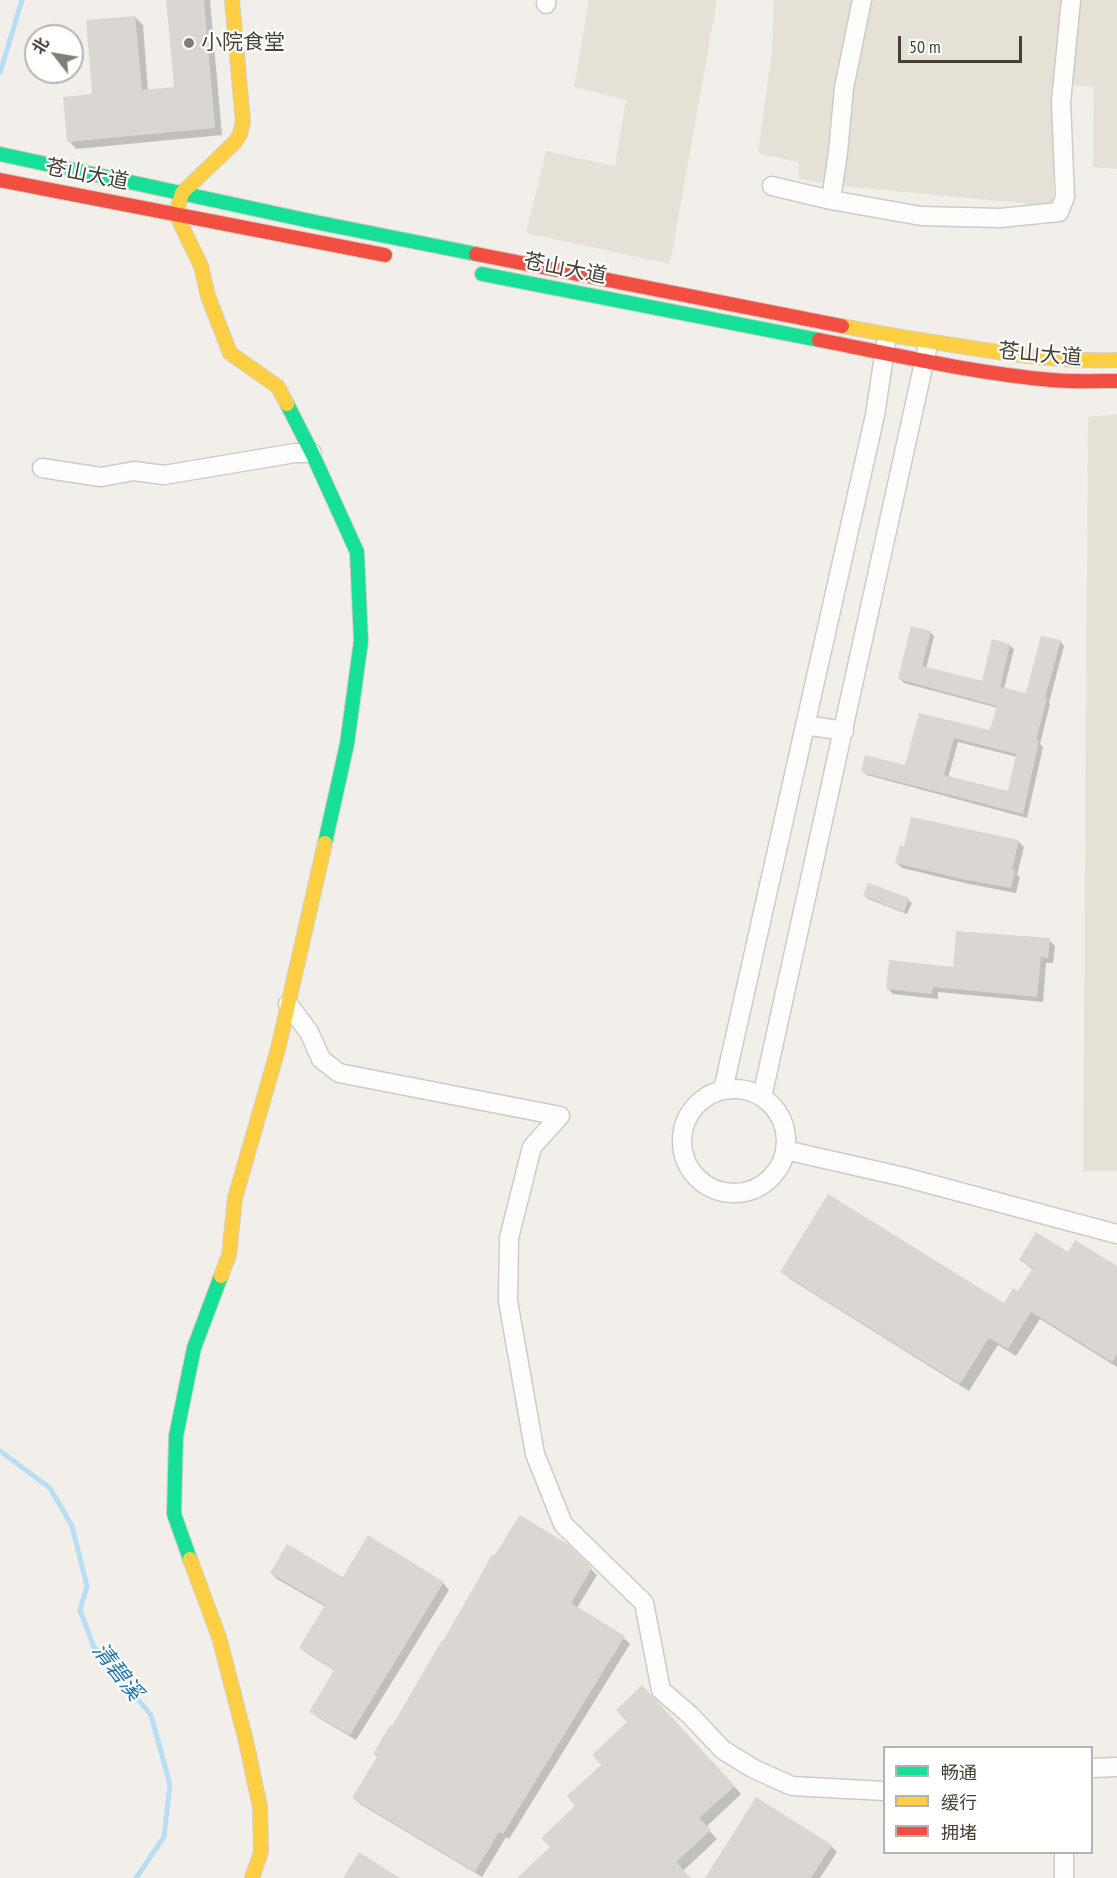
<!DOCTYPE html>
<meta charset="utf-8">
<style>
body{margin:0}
#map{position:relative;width:1117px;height:1878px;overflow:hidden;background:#f2efea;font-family:"PT Sans Narrow","Noto Sans SC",sans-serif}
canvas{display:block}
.legend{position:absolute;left:883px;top:1746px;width:210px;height:108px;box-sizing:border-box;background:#fff;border:2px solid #b6b3ae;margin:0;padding:8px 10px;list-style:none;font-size:18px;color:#484035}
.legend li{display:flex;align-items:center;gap:12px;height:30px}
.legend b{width:30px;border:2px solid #b6b3ae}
.north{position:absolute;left:24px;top:24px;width:60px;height:60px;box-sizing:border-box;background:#fff;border:2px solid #b6b3ae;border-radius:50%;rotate:301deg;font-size:16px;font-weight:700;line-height:24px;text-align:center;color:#484035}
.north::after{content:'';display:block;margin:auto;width:21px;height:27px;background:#847d74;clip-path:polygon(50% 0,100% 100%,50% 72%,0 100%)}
.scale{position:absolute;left:898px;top:36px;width:124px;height:27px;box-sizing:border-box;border:3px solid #484035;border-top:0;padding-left:8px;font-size:18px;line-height:21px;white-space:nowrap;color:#484035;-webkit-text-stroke:4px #fff;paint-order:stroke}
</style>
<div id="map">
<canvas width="1117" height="1878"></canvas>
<ul class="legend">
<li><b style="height:8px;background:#16e098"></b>畅通</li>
<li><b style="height:8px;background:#ffcf43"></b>缓行</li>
<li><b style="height:8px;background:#f24e42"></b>拥堵</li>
</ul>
<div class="north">北</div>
<div class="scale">50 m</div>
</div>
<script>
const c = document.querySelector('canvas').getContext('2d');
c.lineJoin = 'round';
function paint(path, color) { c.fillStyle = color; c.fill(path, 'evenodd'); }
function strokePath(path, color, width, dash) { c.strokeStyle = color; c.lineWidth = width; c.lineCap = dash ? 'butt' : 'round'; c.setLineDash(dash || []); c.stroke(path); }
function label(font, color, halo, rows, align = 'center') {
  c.font = font + ' "PT Sans Narrow","Noto Sans SC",sans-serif'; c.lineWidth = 4.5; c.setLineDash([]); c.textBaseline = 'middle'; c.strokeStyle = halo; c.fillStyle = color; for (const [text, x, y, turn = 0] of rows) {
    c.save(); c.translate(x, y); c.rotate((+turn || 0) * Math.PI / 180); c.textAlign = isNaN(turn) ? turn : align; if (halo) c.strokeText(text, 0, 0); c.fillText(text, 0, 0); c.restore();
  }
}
paint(new Path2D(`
 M589,0H717L670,264L526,233L546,151L615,166L626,100L574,87Z
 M774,0H1117V169L1093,167L1094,87L1057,84L1053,206L841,186L799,179L798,162L758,153L772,50Z
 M1117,414V1171H1083L1088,417Z`), '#e6e1d7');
paint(new Path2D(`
 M167,0H210L222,135L76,149L69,141L135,17L143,25L148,91L175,88Z
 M930,632L934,636L926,669L983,683L1009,645L1014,649L1004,689L1027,695L1060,641L1064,646L1049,703L1050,704L1040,744L1043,747L1027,818L867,775L862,771L906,767L920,714L991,732L998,708L904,683L900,679ZM958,742L1017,757L1009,793L948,778Z
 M1018,841L1024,847L1017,875L1020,877L1016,893L969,884L902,868L897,863Z
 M865,896L908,900L912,903L907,914L868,899Z
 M1049,940L1055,946L1053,963H1046L1043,1002L938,992V999L893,994L887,988Z
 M1068,1254L1117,1268V1367L1040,1319L1016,1356L998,1345L969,1391L790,1279L782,1271L1004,1305L1019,1293L1033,1270L1021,1260Z
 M369,1537L444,1584L449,1590L356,1740L317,1717L311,1711L335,1671L306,1653L300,1648L326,1607L277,1579L271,1573L343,1579Z
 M568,1546L597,1575L577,1608L624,1638L630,1644L509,1839L506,1837L482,1877L360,1804L354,1798Z
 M650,1695L741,1794L706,1827L717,1839L683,1871L690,1878H519L552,1848L629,1722Z
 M831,1846L837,1852L820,1878H708Z`), '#0003');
strokePath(new Path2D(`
 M0,73L22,0
 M0,1451L50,1488L72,1526L87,1586L80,1610L94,1647L151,1715L170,1785L164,1837L136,1878`), '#b7def3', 5);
paint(new Path2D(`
 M166,0H204L215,128L67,142L63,97L92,94L86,20L135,16L142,90L174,87Z
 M911,626L931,631L922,666L982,681L992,639L1010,644L1000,687L1026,693L1041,636L1061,640L1045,698L1047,699L1036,740L1039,741L1023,814L861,772L865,755L905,765L919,713L990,730L997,706L898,679ZM954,738L1016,754L1008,791L944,775Z
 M911,817L1019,840L1012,870H1015L1011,888L962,879L895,863L900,845L904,846Z
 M868,883L909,898L904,912L863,896Z
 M956,931L1050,938L1048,958L1041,957L1037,997L933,987L932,994L886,989L889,960L953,967Z
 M828,1194L1004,1303L1013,1288L1018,1291L1033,1268L1019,1260L1036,1232L1068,1252L1075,1240L1117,1266V1354L1112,1362L1031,1312L1008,1349L989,1338L960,1384L780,1272Z
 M520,1515L569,1545L592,1568L571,1603L625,1636L503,1834L499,1832L475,1872L352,1798L377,1757L373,1754L390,1725L392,1726L442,1640L443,1641L492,1555L494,1556Z
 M368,1535L444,1582L350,1735L309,1712L334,1670L299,1648L325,1605L270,1573L287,1544L343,1577Z
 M642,1685L735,1786L699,1818L711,1830L676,1862L691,1878H517L550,1847L541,1838L575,1806L567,1796L601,1765L592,1755L627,1722L616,1710Z
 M756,1797L832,1845L811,1878H705Z
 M359,1852L400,1878H343Z`), '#dad6d1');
const street = new Path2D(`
 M546,0V4
 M772,186L831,200L921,216L1000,218L1059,212L1065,197L1061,102L1071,0
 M831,200L838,152L844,88L862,0
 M42,468L101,477L134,471L164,475L295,453H312
 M805,725L844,731
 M288,1004L309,1032L321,1059L339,1073L560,1116
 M682 1141a52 52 0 1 1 104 0a52 52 0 1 1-104 0Z
 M723,1090L875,415L886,343
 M762,1097L927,349
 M560,1116L532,1147L509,1238L508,1301L535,1454L563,1524L644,1603L661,1690L690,1715L723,1750L754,1769L792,1786L884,1791
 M785,1150L904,1177L1117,1234
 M1092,1768L1117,1767
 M1064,1878V1852`);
const fast = new Path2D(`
 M0,154L315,222L476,254
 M482,274L819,340
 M287,404L312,453L357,552L361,641L347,744L325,843
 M190,1559L174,1514L176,1436L194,1348L221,1276`);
const slow = new Path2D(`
 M232,0L243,122L240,134L235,142L182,193L176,214L201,266L208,296L230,353L278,387L287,404
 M842,326C883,334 924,341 965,347C1016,355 1066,362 1117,360
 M221,1276L229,1255L235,1198L278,1049L325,843
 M190,1559L219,1637L246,1741L260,1807L261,1852L252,1878`);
const jam = new Path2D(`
 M0,180L385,255
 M476,254L842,326
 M819,340C896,355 974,373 1052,380C1074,382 1096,381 1117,381`);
strokePath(street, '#cecbc6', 21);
strokePath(fast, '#d3cec1', 16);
strokePath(slow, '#d3cec1', 16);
strokePath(jam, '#d3cec1', 16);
strokePath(street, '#fdfdfc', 18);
strokePath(fast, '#16e098', 14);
strokePath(slow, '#ffcf43', 14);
strokePath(jam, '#f24e42', 14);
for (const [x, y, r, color] of [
 [189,43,6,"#847d74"]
]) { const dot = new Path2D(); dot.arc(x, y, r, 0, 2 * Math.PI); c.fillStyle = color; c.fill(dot); strokePath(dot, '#fff', 2); }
label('21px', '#484035', '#fff', [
 ["小院食堂",201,43]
], 'left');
label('21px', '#484035', '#fff', [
 ["苍山大道",87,175,11],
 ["苍山大道",565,269,11],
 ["苍山大道",1040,355,5]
]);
label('italic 22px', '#2278ad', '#fff', [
 ["清碧溪",117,1672,52]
]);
</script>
